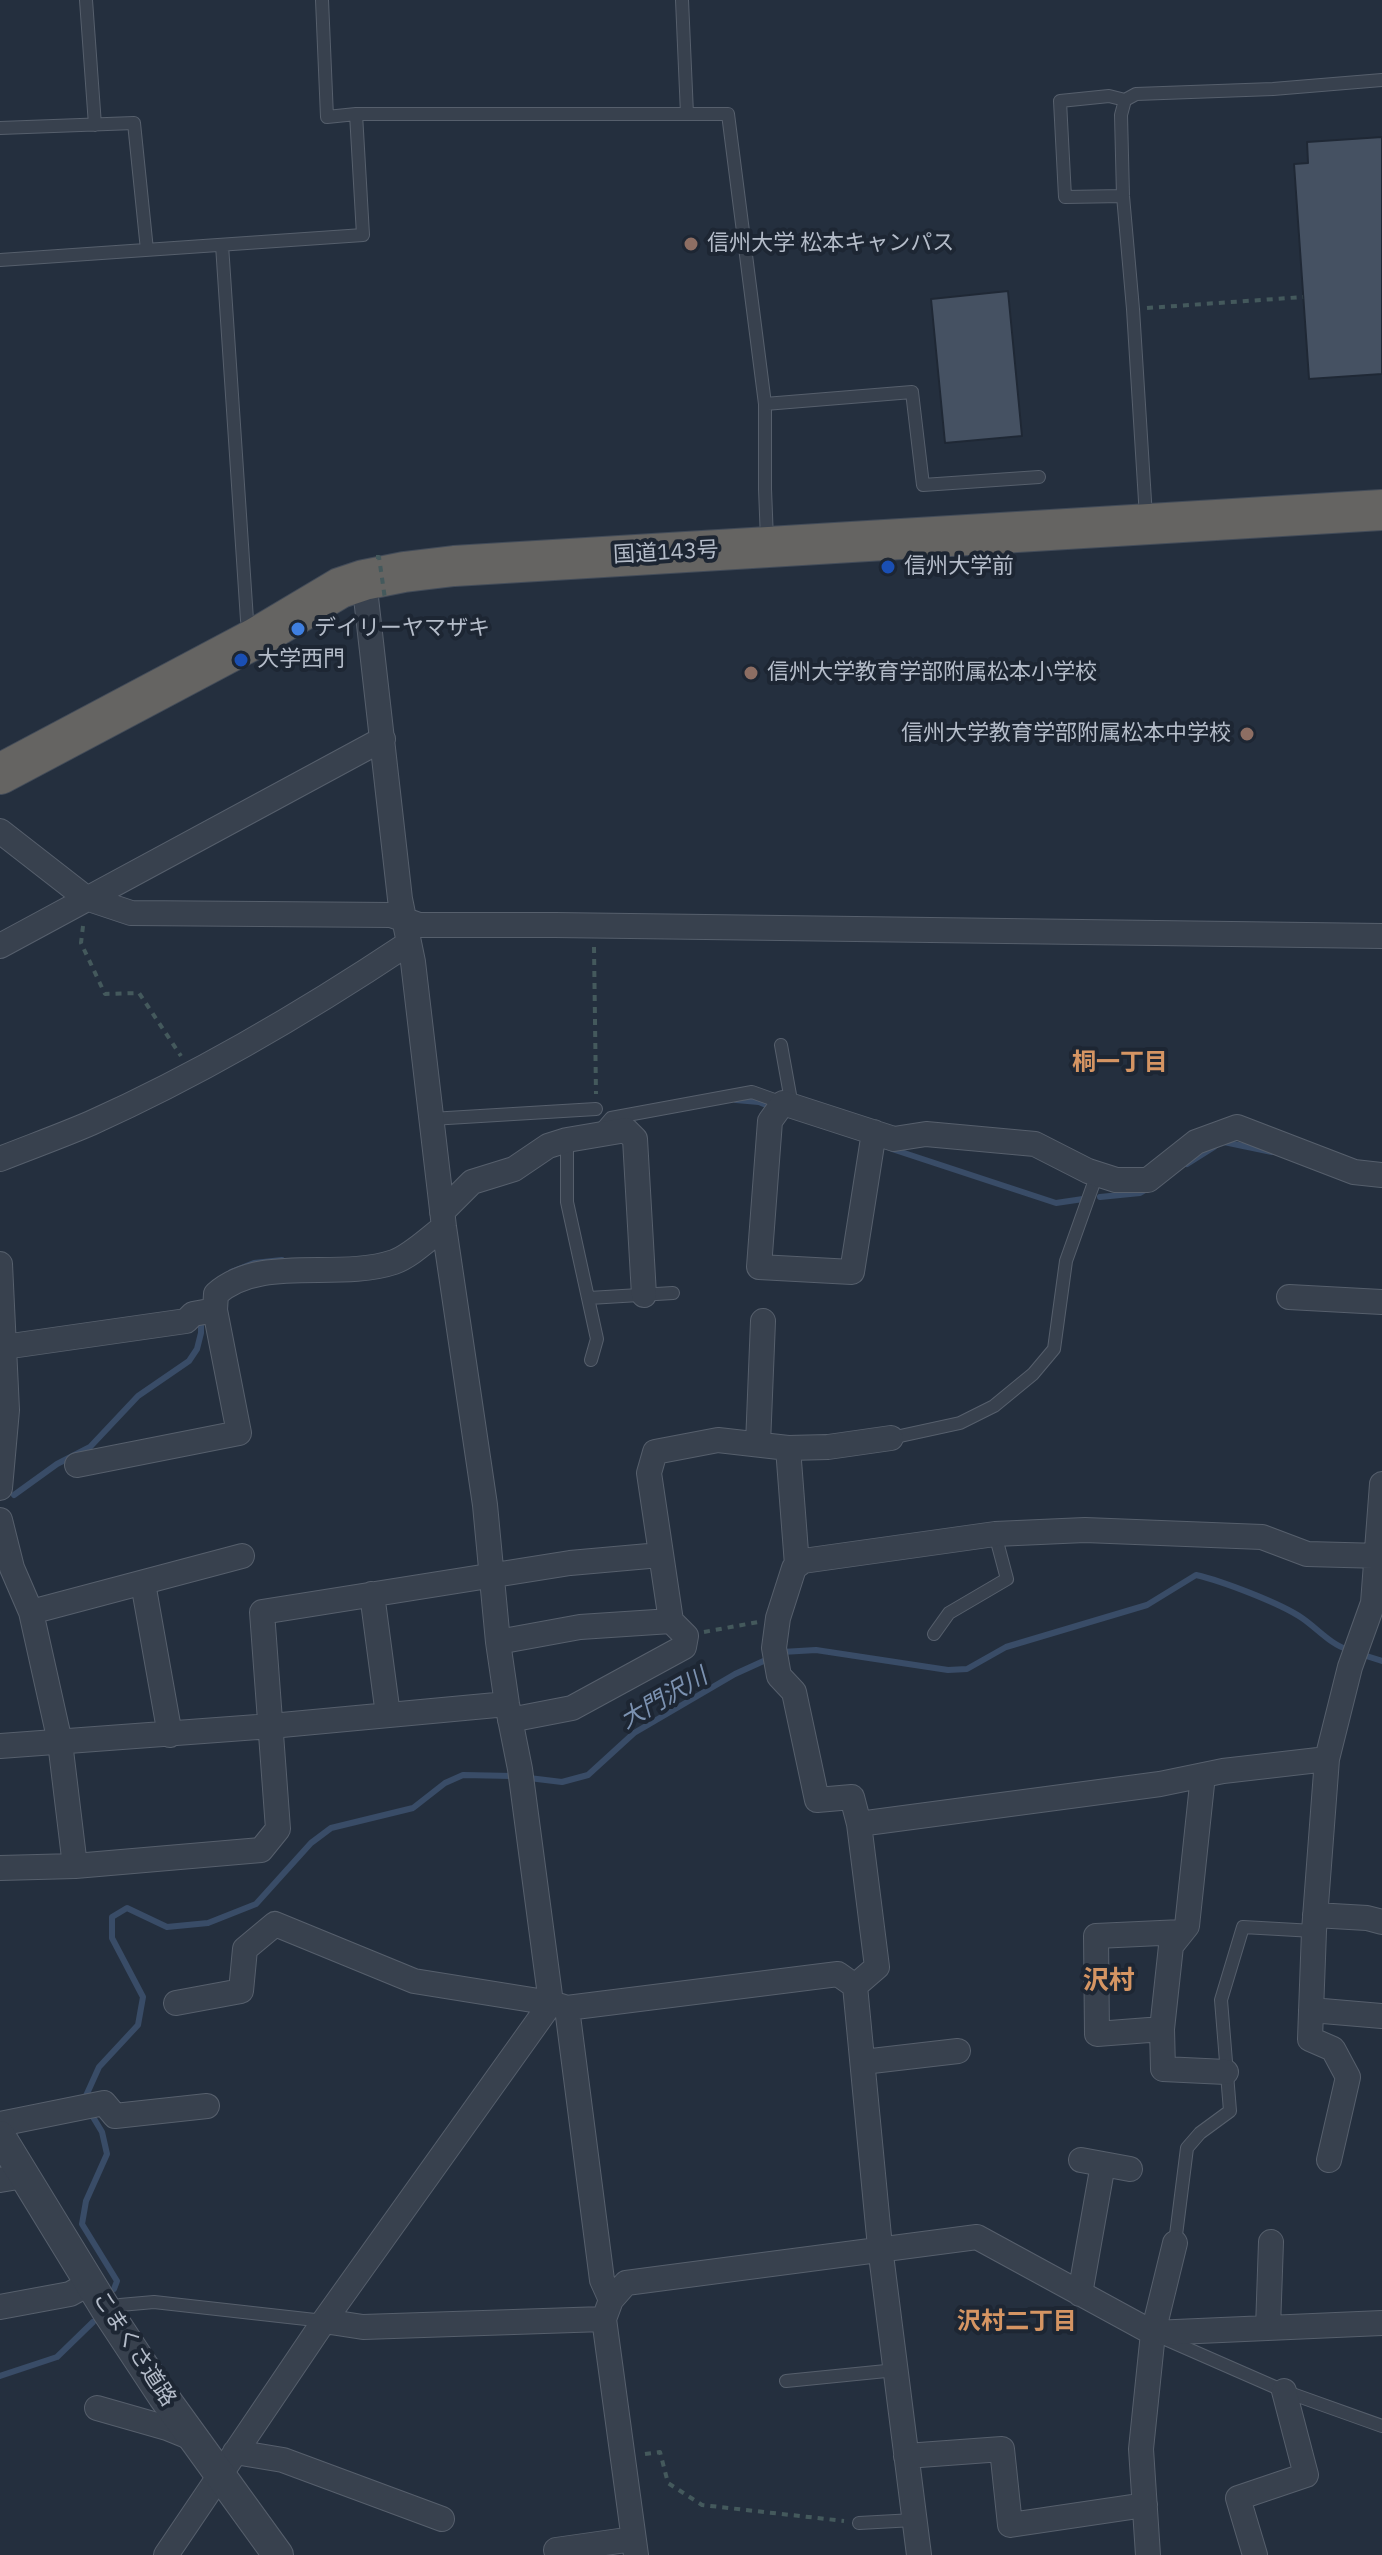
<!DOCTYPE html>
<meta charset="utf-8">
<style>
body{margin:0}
canvas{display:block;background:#242f3e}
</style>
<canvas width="1382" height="2555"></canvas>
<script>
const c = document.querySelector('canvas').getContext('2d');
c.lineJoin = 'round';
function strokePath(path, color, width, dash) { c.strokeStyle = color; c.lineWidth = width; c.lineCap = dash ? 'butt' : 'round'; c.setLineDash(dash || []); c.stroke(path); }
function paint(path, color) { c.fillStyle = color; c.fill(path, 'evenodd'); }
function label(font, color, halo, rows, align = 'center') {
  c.font = font + ' "IBM Plex Sans","Noto Sans JP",sans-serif'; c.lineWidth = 8; c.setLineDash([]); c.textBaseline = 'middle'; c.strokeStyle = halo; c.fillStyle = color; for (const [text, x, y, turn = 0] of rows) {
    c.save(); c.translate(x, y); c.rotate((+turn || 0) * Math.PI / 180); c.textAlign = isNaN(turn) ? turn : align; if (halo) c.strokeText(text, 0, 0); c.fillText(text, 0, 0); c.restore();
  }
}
strokePath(new Path2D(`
 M736,1100L759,1102L771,1107
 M1224,1142L1272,1152
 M892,1149L1056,1203L1083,1199
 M1187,1164L1214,1147
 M1100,1197L1140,1193L1147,1189
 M231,1272L254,1263L282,1260
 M14,1495L57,1464L90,1447L138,1396L189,1361L197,1349L201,1333V1318
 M782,1652L816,1650L948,1670L967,1669L1006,1647L1147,1605L1196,1575C1222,1581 1280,1603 1302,1618C1318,1629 1331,1645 1349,1650
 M1360,1654L1382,1661
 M529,1778L562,1782L588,1775L634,1733L735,1674L768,1659
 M85,2098L99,2067L138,2025L143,1997L112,1938V1917L127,1908L167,1927L208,1923L256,1904L311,1843L331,1828L413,1808L445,1783L463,1775L513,1776
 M90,2112L102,2132L107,2154L86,2201L82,2224L117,2281L114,2289
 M0,2376L57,2357L93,2322`), '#394c67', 6);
const building = new Path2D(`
 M1382,137V374L1309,379L1294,164L1308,163L1307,142Z
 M1008,291L1022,436L945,443L931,299Z`);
paint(building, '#455162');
strokePath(building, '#1f2835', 2);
const service = new Path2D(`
 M86,0L95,125
 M322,0L327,117L356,114
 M682,0L687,114
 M0,128L134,123L147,250
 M1123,196L1065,197L1060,101L1109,96L1125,100
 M222,245L247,620L254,635
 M0,260L363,235L356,114H728L765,404V489L767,540
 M765,404L912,392L923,485L1039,477
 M1146,517L1133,309L1123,196L1121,115L1125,100L1136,94L1273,89L1382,80
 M781,1045L792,1106
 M431,1119L596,1109
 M599,1132L611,1118L752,1092L783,1103
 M567,1140V1202L597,1339L591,1360
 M589,1298L673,1293
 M891,1438L960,1423L994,1406L1033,1374L1054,1349L1066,1261L1097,1174
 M934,1634L949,1613L1007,1579L995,1534
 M1175,2243L1187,2148L1200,2133L1230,2111L1221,2000L1243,1927L1314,1931
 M120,2305L154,2302L324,2321
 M1163,2338L1284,2391L1382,2426
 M786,2381L896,2370
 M859,2523L914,2520`);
const minor = new Path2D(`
 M0,831L86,898L131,913L391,915L419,925H555L1382,936
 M0,946L383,739
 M874,1132L852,1272L759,1267L770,1121L783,1103L894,1139L926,1134L1035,1144L1088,1171L1116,1180H1148L1196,1142L1237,1127L1354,1172L1382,1175
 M0,1159C30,1147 61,1136 91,1123C200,1074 310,1009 409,943
 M442,1212L472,1182L514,1169L548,1146L567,1140L626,1130L635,1139L644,1295
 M0,1264L7,1410L0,1488
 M1289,1297L1382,1302
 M4,1347L186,1321L193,1314L215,1310
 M758,1444L763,1321
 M788,1448L797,1565
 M77,1465L239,1433L215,1310L216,1294C261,1254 337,1281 394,1262C411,1256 429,1238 444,1227
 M0,1520L12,1568L31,1612L60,1742L75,1866
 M143,1583L170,1735
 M372,1594L388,1715
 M31,1612L242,1556
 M498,1642L580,1627L671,1621
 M510,1720L572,1708L684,1647L686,1636L671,1621L649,1473L655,1452L718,1440L788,1448L828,1447L891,1438
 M0,1746L271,1726L507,1704
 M1203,1775L1187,1926L1171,1946L1162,2029L1163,2069L1226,2072
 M859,1824L1160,1784L1223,1771L1327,1759
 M0,1868L75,1866L261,1850L278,1829L262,1612L570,1563L660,1555
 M1315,1915L1367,1918L1382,1922
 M855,1986L877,1967L859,1824L852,1797L817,1800L794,1692L779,1676L774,1648L778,1618L794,1568L803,1561L995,1534L1085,1530L1262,1537L1307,1554L1382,1556
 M855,1986L880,2247L919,2555
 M176,2003L241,1991L245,1949L275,1924L414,1981L551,2003L567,2008L838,1974L855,1986
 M567,2008L602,2280L611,2300
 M1311,2010L1382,2016
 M1162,2029L1097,2034L1096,1936L1182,1932
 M863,2062L958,2051
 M0,2124L104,2103L115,2116L207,2106
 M1081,2160L1130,2169
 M1329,2160L1348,2077L1333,2049L1310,2039L1314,1931L1327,1759L1350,1667L1373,1603L1382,1484
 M0,2180L24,2176
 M1080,2294L1103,2164
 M0,2307L70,2294L90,2283
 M324,2321L363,2327L604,2319
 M1268,2328L1271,2242
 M97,2408L167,2428L194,2439
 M235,2452L283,2460L442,2519
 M906,2456L1002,2449L1010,2525L1145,2505
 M556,2550L633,2539
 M166,2555L324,2321L551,2003L520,1769L507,1704L498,1642L485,1505L444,1227L413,962L400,899L364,580
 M636,2555L604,2319L611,2300L626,2283L977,2237L1153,2333L1382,2323
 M1148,2555L1141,2449L1153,2333L1175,2243
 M1255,2555L1238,2498L1306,2475L1284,2391`);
const tertiary = new Path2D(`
 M0,2136L107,2311L163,2396L278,2555`);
const trunk = new Path2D(`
 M0,774L256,638L340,588L364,580L404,572L454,566L1382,510`);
strokePath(service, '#565f6c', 14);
strokePath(minor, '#565f6c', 26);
strokePath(tertiary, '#565f6c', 32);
strokePath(trunk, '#434c59', 42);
strokePath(new Path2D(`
 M1147,308L1303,297
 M83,926L81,943L105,994L139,993L181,1056
 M594,947L596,1094
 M704,1632L758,1622
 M645,2454L660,2452L668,2483L702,2505L844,2521`), '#44595c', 4, [6, 6]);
strokePath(service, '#38414e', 12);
strokePath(minor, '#38414e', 24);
strokePath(tertiary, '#38414e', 30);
strokePath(trunk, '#656462', 40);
strokePath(new Path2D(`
 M376,557H379L385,599`), '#44595c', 4, [6, 6]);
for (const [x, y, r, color] of [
 [691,244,8,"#8d6e63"],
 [888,567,8,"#1a4fb4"],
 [298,629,8,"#3f7fe0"],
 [241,660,8,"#1a4fb4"],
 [751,673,8,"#8d6e63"],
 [1247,734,8,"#8d6e63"]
]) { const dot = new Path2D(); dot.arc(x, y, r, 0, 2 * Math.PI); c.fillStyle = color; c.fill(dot); strokePath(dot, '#1d2633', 3); }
label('22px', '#b4bcc9', '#1d2633', [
 ["信州大学 松本キャンパス",707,244],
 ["信州大学前",904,567],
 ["デイリーヤマザキ",314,629],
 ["大学西門",257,660],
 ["信州大学教育学部附属松本小学校",767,673],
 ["信州大学教育学部附属松本中学校",1231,734,"right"]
], 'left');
label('22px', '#b4bcc9', '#1d2633', [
 ["国道143号",666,553,-3],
 ["こまくさ道路",134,2349,57]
]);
label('bold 24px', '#d59563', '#1d2633', [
 ["桐一丁目",1120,1063],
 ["沢村二丁目",1017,2322]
]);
label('italic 24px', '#7c92b1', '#1d2633', [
 ["大門沢川",664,1699,-30]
]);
label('bold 26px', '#d59563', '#1d2633', [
 ["沢村",1109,1981]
]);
</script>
